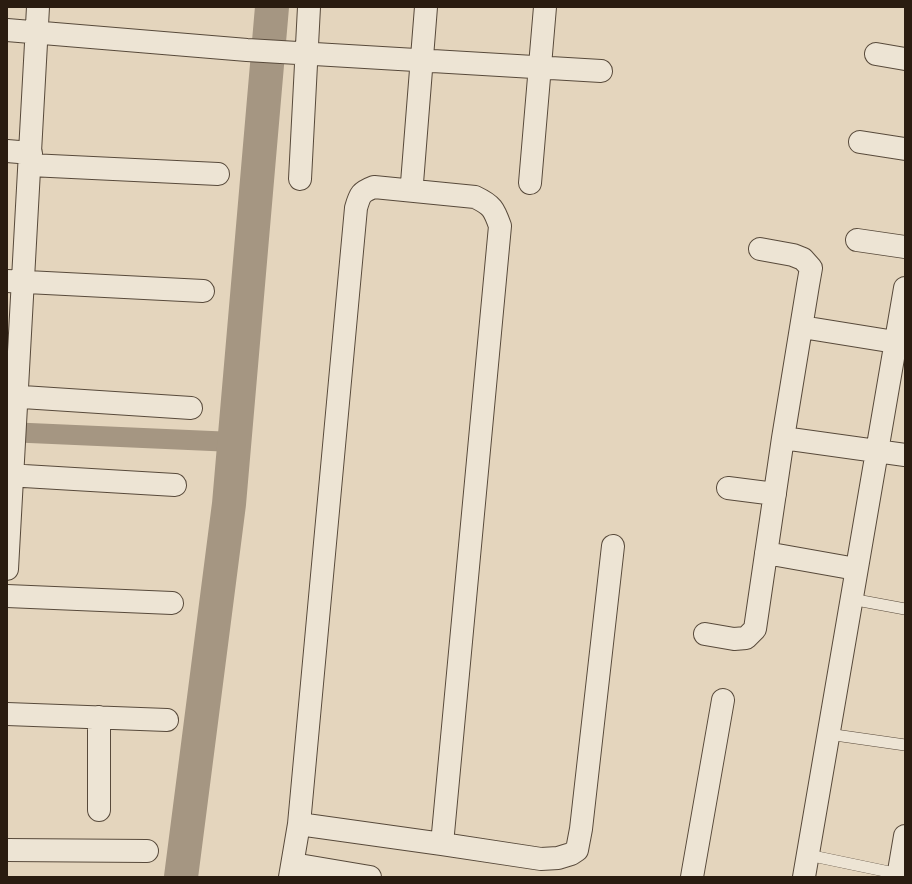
<!DOCTYPE html>
<style>
body{margin:0}
#map{position:relative;width:912px;height:884px;overflow:hidden;background:#e4d5bd;font-family:Cardo,serif}
canvas{display:block}
.frame{position:absolute;inset:0;border:8px solid #2a1c10;pointer-events:none}
</style>
<div id="map">
<canvas width="912" height="884"></canvas>
<div class="frame"></div>
</div>
<script>
const c = document.querySelector('canvas').getContext('2d');
c.lineJoin = 'round';
function strokePath(path, color, width, dash) { c.strokeStyle = color; c.lineWidth = width; c.lineCap = dash ? 'butt' : 'round'; c.setLineDash(dash || []); c.stroke(path); }
strokePath(new Path2D(`
 M7,432L234,442`), '#a59682', 20);
strokePath(new Path2D(`
 M181,877L229,504L272,7`), '#a59682', 34);
const lane = new Path2D(`
 M851,599L905,609
 M828,734L905,745
 M808,855L899,874`);
const street = new Path2D(`
 M7,30L247,50L601,71
 M876,54L905,59
 M860,142L905,149
 M7,151L31,153
 M30,165L218,174
 M300,179L309,7
 M412,183L426,7
 M530,183L545,7
 M857,240L905,247
 M7,281L203,291
 M802,327L895,342
 M7,396L191,408
 M783,438L905,455
 M7,475L175,485
 M728,488L775,494
 M766,553L856,569
 M7,569L38,7
 M7,596L172,603
 M705,634L734,639L746,638L755,629L783,438L808,285L811,268L803,259L793,255L760,249
 M7,714L167,720
 M99,810V717
 M299,824L442,844L541,859L558,858L571,854L577,850L581,829L613,546
 M7,850L147,851
 M293,864L370,877
 M290,877L299,824L356,208C360,194 361,192 374,187L475,197C492,205 494,209 500,226L442,844
 M692,877L723,700
 M804,877L905,288
 M898,877L905,836`);
strokePath(lane, '#584a3b', 12);
strokePath(street, '#584a3b', 24);
strokePath(lane, '#ede4d4', 11);
strokePath(street, '#ede4d4', 22);
</script>
